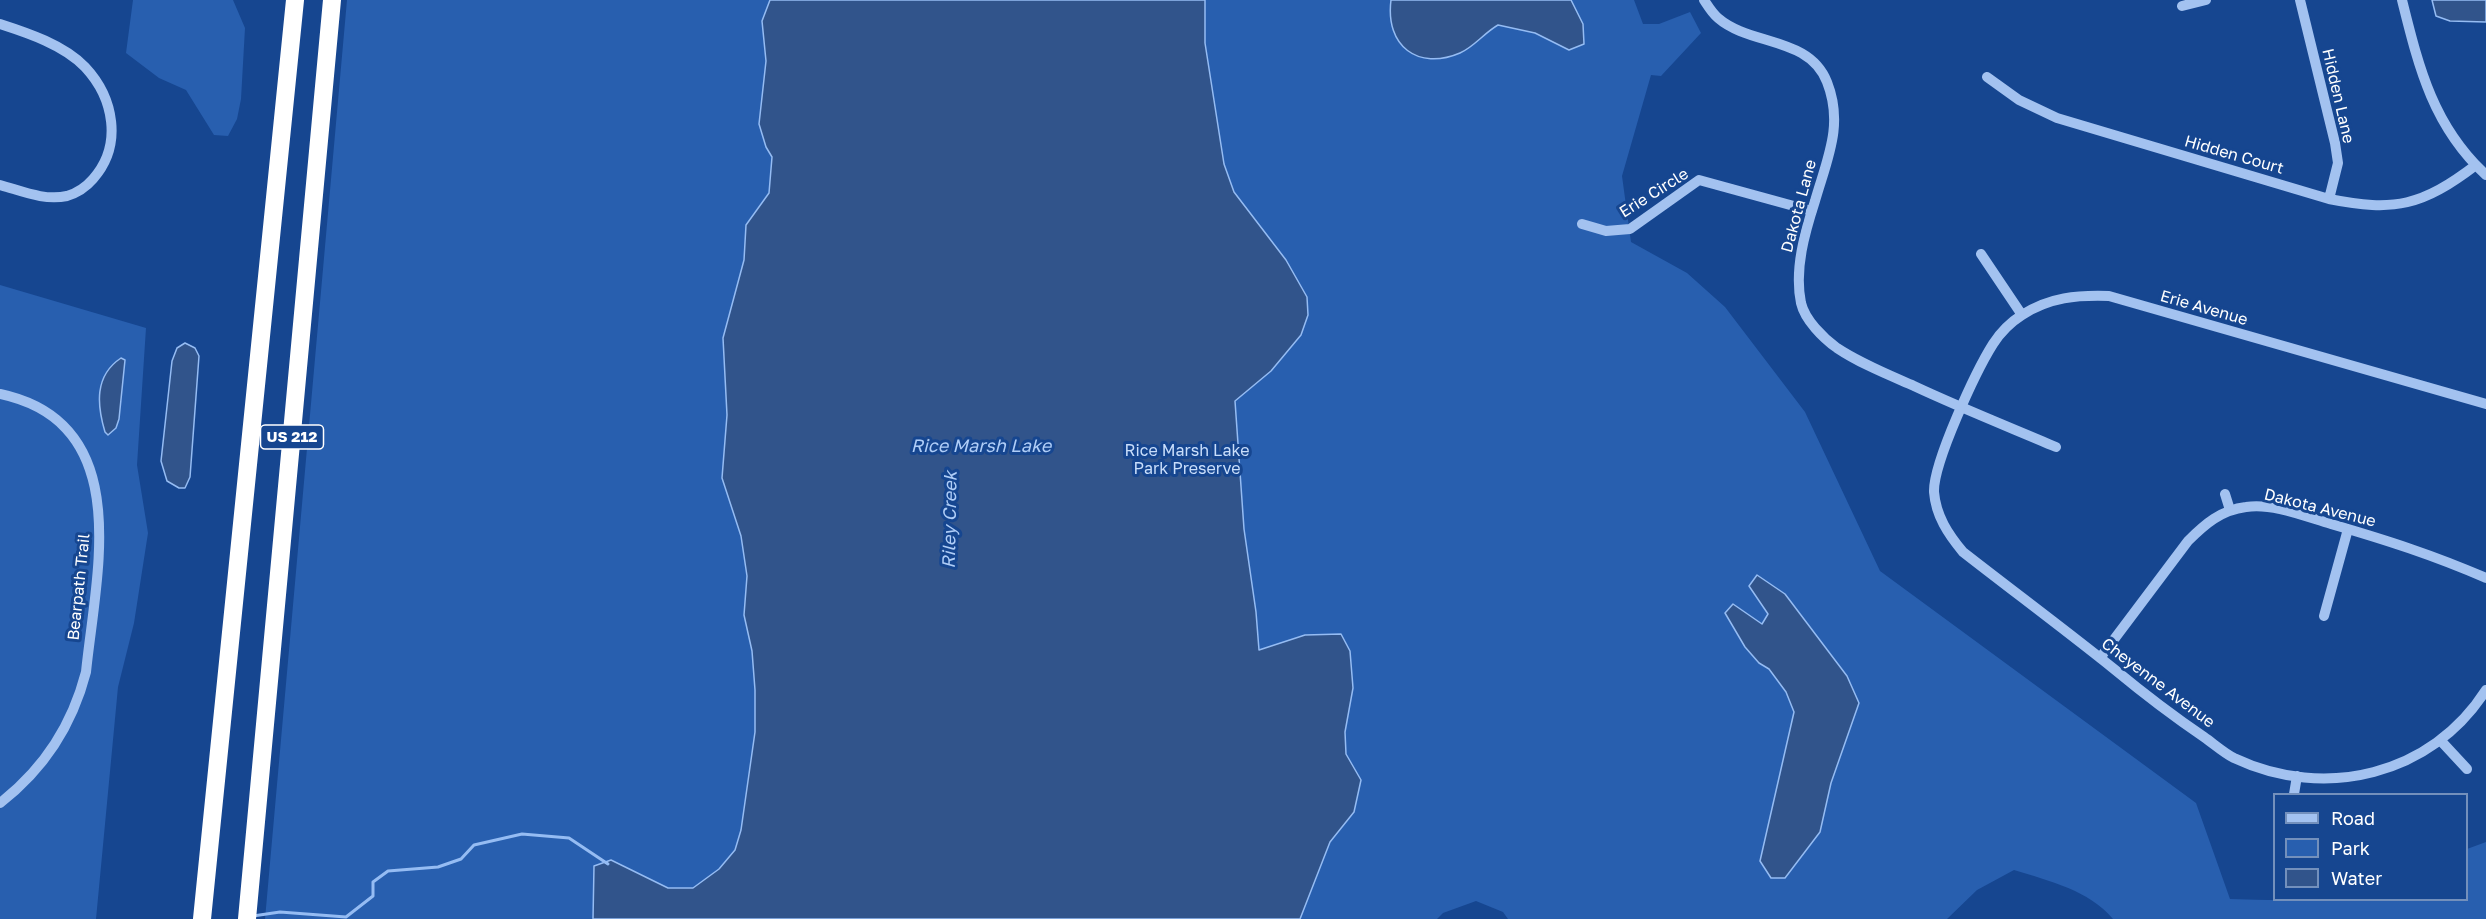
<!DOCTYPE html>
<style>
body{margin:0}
#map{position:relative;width:2486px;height:919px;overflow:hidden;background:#164690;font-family:"Golos Text",sans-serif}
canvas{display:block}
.legend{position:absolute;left:2273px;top:793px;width:195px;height:108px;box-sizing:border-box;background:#164690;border:2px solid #7390bc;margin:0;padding:8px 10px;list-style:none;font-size:18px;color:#fff}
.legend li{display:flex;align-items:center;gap:12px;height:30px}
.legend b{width:30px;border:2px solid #7390bc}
</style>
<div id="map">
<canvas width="2486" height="919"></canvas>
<ul class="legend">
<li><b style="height:8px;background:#a3c2f0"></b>Road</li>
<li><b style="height:16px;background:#285faf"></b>Park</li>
<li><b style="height:16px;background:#31548b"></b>Water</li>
</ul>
</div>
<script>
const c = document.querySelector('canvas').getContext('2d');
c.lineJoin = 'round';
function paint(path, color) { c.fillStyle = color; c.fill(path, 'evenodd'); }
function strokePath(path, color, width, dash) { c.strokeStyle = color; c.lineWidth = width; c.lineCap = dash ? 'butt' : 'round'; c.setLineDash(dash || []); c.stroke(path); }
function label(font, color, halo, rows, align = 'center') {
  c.font = font + ' "Golos Text",sans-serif'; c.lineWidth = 6; c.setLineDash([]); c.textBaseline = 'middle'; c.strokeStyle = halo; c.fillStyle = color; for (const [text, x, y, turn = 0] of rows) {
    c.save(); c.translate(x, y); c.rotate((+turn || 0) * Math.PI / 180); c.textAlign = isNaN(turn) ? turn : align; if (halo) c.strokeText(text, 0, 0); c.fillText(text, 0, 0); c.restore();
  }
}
paint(new Path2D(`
 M133,0H233L245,28L241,99L237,119L228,136L214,135L186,90L159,78L126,53Z
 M347,0H1634L1643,24H1659L1690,12L1701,33L1661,76L1651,75L1622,176L1631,242L1687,273L1725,307L1805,412L1880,571L2196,803L2230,899C2309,902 2388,900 2466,900L2467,849L2486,842V919H2113C2089,890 2049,881 2014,870L1977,890L1947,919H1508L1503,912L1476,901L1443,913L1437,919H265Z
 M0,285L146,328L137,465L148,533L134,623L118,687L96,919H0Z`), '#285faf');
const water = new Path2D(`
 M770,0H1205V43L1224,164L1234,192L1286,260L1307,297L1308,315L1301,335L1271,371L1235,401L1244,529L1256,612L1259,650L1305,635L1341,634L1350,651L1353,688L1345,732L1346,754L1361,780L1354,812L1330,842L1300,919H593L594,866L611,860L668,888H693L719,869L735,850L741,830L755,732V690L752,651L744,615L747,576L741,536L722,478L727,415L723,338L744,260L746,225L769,193L772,157L766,147L759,124L766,61L762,21Z
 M1391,0H1571L1583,24L1584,44L1569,50L1535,33L1498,25C1484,33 1474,47 1460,53C1418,71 1385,46 1391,0Z
 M2432,0H2486V22L2450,21L2436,16Z
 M185,343L195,348L199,356L190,477L185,488H179L167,481L161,461L172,361L177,348Z
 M121,358L125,360L119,419L116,428L108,435L105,432C97,405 94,376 121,358Z
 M1757,575L1785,594L1847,676L1859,703L1831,783L1820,832L1785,878H1771L1760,861L1794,712L1786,692L1769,669L1759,663L1745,647L1725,613L1733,604L1762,624L1768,614L1749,586Z`);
paint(water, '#31548b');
strokePath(water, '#95bcf3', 1.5);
strokePath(new Path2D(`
 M253,916L280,912L346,917L373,896V882L388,871L438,867L461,859L474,845L522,834L569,838L608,864`), '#95bcf3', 3);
strokePath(new Path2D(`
 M1704,0C1708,6 1712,13 1718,18C1750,46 1809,36 1827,82C1844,125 1827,159 1815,201C1805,232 1794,269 1801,303C1805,320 1823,338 1837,348C1861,364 1889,375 1914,386C1961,408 2009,427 2056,447
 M2300,0L2335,143L2338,163L2329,199
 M2402,0C2419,68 2433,126 2486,175
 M2182,6L2206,0
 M0,24C28,33 64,45 85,67C114,98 123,145 93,179C87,186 77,193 67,196C44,201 22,191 0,185
 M1987,77L2019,100L2057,118L2329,199C2395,212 2422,206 2476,165
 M1582,224L1606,231L1630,229L1699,180L1812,211
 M1981,254L2022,315
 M0,394C136,423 96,573 86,672C72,726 44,769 0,803
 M2486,404L2109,296C2077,295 2050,297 2022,315C2011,322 2000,333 1993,344C1976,371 1933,463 1934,492C1936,516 1948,534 1963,552C2013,591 2064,629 2114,669C2143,693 2173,716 2204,737C2214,744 2224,753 2234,758C2325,801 2432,775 2486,690
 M2225,494L2230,510
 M2324,616L2348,529
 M2100,658L2188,541C2205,524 2221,510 2246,507C2273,503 2304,516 2331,524C2386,540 2433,555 2486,578
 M2441,741L2467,769
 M2294,794L2297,776`), '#a3c2f0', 10);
strokePath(new Path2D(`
 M202,919L295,0
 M247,919L332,0`), '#fff', 18);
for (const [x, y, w] of [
 [292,437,63]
]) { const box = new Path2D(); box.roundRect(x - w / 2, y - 12, w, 24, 4.5); c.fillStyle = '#164690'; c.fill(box); strokePath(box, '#fff', 1.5); }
label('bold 15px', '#fff', null, [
 ["US 212",292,437]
]);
label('16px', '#fff', '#164690', [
 ["Hidden Lane",2338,96,77],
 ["Hidden Court",2234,155,16],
 ["Erie Circle",1654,193,-32],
 ["Dakota Lane",1799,206,-75],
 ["Erie Avenue",2204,308,16],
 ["Dakota Avenue",2320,508,14],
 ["Bearpath Trail",79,587,-84],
 ["Cheyenne Avenue",2158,683,37]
]);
label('16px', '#c9defb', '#164690', [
 ["Rice Marsh Lake",1187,451],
 ["Park Preserve",1187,469]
]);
label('italic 18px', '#afcdf7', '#164690', [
 ["Rice Marsh Lake",981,446],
 ["Riley Creek",950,520,-89]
]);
</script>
